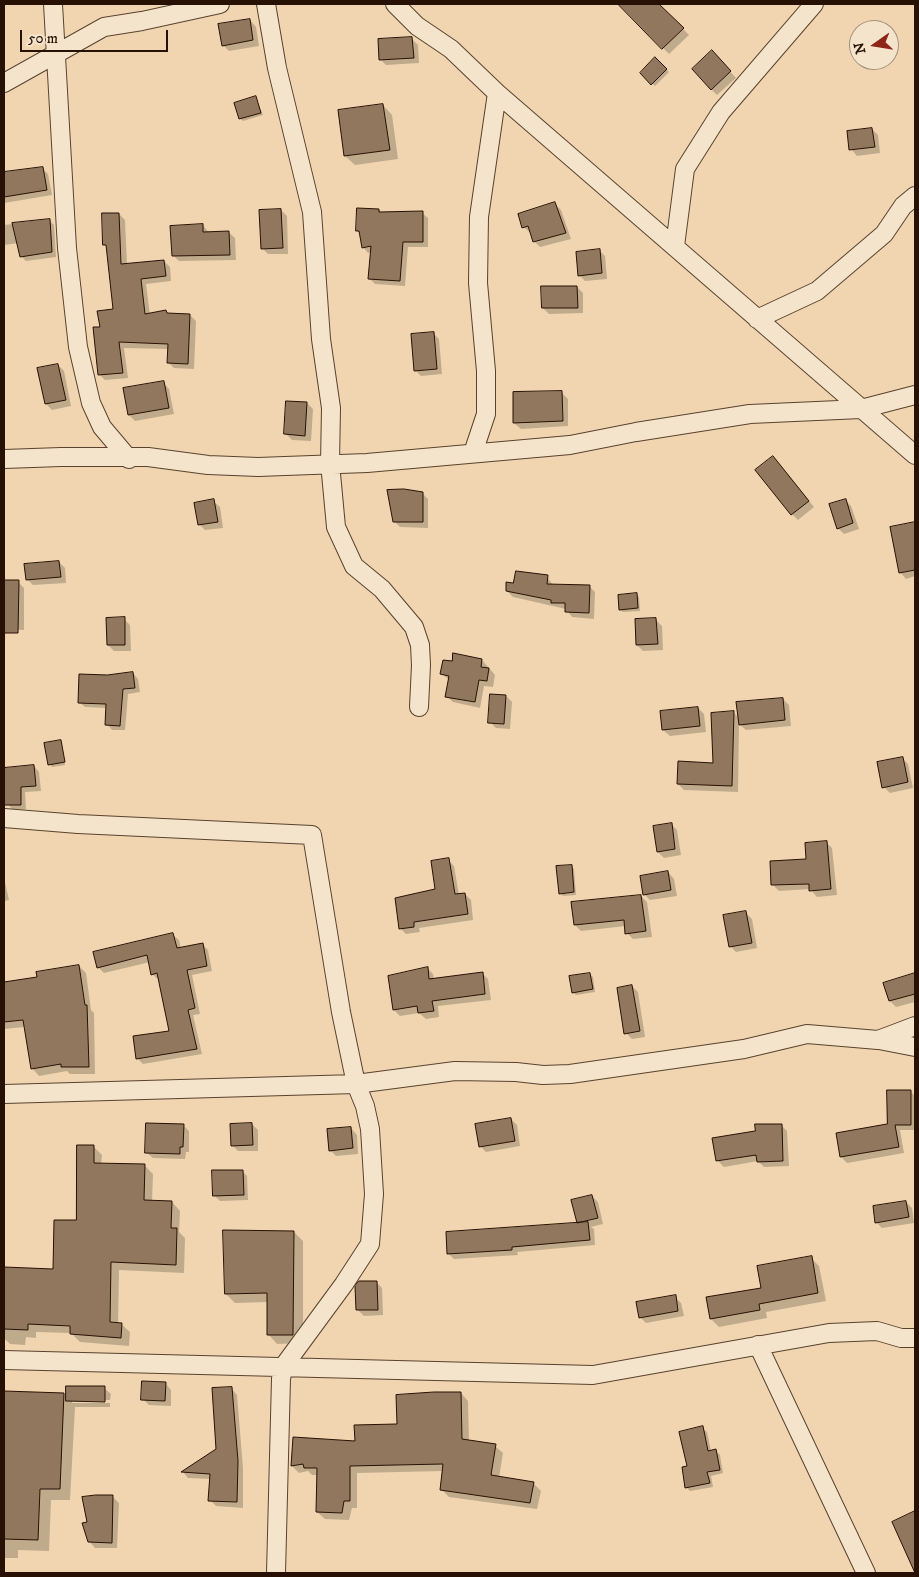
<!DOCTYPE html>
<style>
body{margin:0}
#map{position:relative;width:919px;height:1577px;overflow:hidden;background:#f0d5b0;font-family:"IM FELL DW Pica",serif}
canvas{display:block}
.frame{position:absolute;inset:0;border:5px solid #271104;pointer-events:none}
.north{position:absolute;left:849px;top:20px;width:50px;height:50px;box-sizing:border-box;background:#f5e4cc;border:1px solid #a3907c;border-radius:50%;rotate:257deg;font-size:14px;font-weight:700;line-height:20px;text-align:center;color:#271104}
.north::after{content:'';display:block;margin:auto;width:18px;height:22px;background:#8f2418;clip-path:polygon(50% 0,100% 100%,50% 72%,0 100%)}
.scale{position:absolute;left:20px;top:30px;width:148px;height:22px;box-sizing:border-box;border:2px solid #271104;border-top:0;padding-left:6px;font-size:15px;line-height:18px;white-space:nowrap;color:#271104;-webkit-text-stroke:4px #f5e4cc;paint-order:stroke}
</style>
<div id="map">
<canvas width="919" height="1577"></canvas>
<div class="frame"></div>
<div class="north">N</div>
<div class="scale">50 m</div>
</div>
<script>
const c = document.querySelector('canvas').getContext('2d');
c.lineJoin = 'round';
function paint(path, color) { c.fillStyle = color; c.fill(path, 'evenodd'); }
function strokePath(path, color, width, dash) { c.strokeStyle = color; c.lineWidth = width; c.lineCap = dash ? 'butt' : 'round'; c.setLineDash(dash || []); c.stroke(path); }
paint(new Path2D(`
 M631,4H658L689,35L669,54L625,10Z
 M250,20L256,27L259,46L229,51L223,45Z
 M412,39L418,45L419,63L386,65L380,59Z
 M718,58L736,78L717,95L711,89Z
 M655,59L669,72L655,86L641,73Z
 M256,98L263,115L243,121L240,118Z
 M383,105L392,115L398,159L355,165L345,156Z
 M872,129L878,135L880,153L857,156L851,149Z
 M42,168L48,174L52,195L4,203V173Z
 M555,204L561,210L571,239L540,247L534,241L531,233L523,227Z
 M281,210L287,216L288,254H268L262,248Z
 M379,210L382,213H422L428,218V247H408L405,286L375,284L369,278L371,252L368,253L363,247L361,234L357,231Z
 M119,214L125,220L127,265L164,261L170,267L171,281L146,284L150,315L166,311L169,314L190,315L196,321L194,369L174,368L168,362L169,349L124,348L128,378L105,380L100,375L101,328L114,310L107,247L105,245Z
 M49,220L54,225L56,257L26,261L21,256L19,243L4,245V225Z
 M203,225L209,233L228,232L235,238L236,260L179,261L173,255Z
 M599,250L605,256L607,279L585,281L579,275Z
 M577,287L583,293V313L549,314L543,308Z
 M433,333L439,339L442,374L421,376L415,370Z
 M58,365L64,371L71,406L52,410L46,404Z
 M163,382L169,389L174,414L135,421L129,415Z
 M561,392L568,399V426L521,429L514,423Z
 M307,403L313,409L311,441L292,440L286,434Z
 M779,463L814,507L798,520L792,514Z
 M422,493L428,499V528L400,527L394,521Z
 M845,500L851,506L859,529L844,534L838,528Z
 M213,501L220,507L223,528L205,530L199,524Z
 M915,523V576L906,579L900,572L892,528Z
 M59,562L65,568L66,583L33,585L27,579Z
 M547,577L553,585L589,586L595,592L594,619L572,617L566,609L513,597L507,591L514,584Z
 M4,581L18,582L24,588V630L4,629Z
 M636,594L639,597L640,611L623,612L620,610Z
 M124,619L130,625L131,651H114L108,645Z
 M656,620L662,626L663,650L643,651L637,645Z
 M482,660L495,675L493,687L484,686L480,708L453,702L446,696L449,680L442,674L453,663Z
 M133,673L138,679L140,692L128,694L125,730H112L107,724V708L85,707L79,702L104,676Z
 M506,696L512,702L510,729L496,728L490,722Z
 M783,699L789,705L791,726L746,730L739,724L738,792L684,790L678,784L714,764L733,712L739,718Z
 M698,708L704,714L706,732L670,736L663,730Z
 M61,741L65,765L52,767L50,764Z
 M902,758L908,764L913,788L890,793L884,787Z
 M34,766L39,772L41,791L25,792L26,809L13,810L8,804L4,769Z
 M671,824L677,830L681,855L664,858L658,852Z
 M826,842L832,848L837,895L817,897L810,889L779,891L773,885L808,860Z
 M448,860L454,866L459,895L465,894L471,900L473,920L419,928L420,932L406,934L400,928L437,890Z
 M571,866L574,869L576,895L563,896L560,893Z
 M668,872L674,879L677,896L650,900L644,894Z
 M4,878L9,900L4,901Z
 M641,896L647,902L652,937L633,939L627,933L626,926L581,931L575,925Z
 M746,913L752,919L757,948L736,952L730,946Z
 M173,935L179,940L181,949L202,944L208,950L212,971L192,975L200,1014L193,1015L202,1054L143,1064L137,1058L170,1032L159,980L152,974L150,962L104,973L98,967Z
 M79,966L86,973L91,1010L94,1013L95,1074H70L67,1071L39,1076L32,1068L25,1027L4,1029V982L38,978Z
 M427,968L433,974L434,980L482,973L488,979L491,1000L438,1006L439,1017L426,1019L419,1013L400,1016L394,1010Z
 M590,974L593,977L595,992L576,995L573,992Z
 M915,975V1002L896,1007L890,1001L885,984Z
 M632,986L638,992L645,1037L632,1039L626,1033Z
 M911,1092L915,1096V1130H900L904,1153L847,1163L841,1157L889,1125Z
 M511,1119L517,1125L520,1146L486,1152L480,1146Z
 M252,1124L258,1130V1151H238L232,1145Z
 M183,1125L189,1131V1152H186L185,1159L153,1158L146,1152Z
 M781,1125L787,1131L789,1166L764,1167L758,1161L724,1167L718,1161L714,1139L757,1132Z
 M351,1128L357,1135L358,1154L336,1156L330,1150Z
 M93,1146L102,1155L101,1165H144L153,1174L152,1202H172L180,1211L179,1232L185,1238L184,1273L119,1270L118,1324H121L130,1332L129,1346L80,1342L71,1333L36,1332V1338L26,1337L25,1345L10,1344L4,1338V1268L54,1270L78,1221Z
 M242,1171L247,1176L248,1200L220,1201L215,1196Z
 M592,1196L598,1202L603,1224L591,1227L594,1229L595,1245L517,1252L518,1255L454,1259L448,1253L579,1224L573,1201Z
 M906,1202L912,1208L914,1223L882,1228L876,1222Z
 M294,1232L303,1241V1343L277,1344L268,1334V1302L235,1303L226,1294Z
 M811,1258L819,1266L826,1301L766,1312L767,1318L719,1327L711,1319Z
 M376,1282L382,1288L383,1315L364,1316L358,1310Z
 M675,1297L681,1303L684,1316L646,1323L640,1317Z
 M165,1383L171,1390V1406L149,1405L143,1399Z
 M104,1388L111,1394L110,1400H72V1403H110V1407H75L70,1500H51L49,1551L18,1550V1558H4V1392L64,1394L68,1398Z
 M231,1388L237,1395L243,1468V1508L216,1506L210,1500L211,1479L188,1478L183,1472L217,1450Z
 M461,1393L468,1401L469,1442L495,1446L503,1453L499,1478L533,1483L541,1491L537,1509L449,1497L441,1489L443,1471L357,1473V1508H352L349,1520L325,1519L317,1512L318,1475H312L308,1471L299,1473L292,1466L294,1438L356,1443L399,1425Z
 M702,1428L707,1432L711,1451H716L720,1455L723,1473L711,1476L713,1487L690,1491L686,1487L689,1467Z
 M113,1497L119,1503L117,1548H95L89,1541V1523Z
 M915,1513V1572L893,1522Z`), '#0003');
const building = new Path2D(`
 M618,4H659L684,28L662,49Z
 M250,19L253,40L222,46L218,24Z
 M412,37L414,58L379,60L378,39Z
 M712,50L731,71L711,90L692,69Z
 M655,57L667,69L651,85L640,73Z
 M256,96L261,113L239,119L234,103Z
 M383,104L390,150L344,156L338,110Z
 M872,128L875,147L849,150L847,131Z
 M43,167L47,190L4,197V172Z
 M555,202L566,233L533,242L528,226L522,228L518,214Z
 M357,208L379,209V212L423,211V242H403L400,281L368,279L371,246L362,248L359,231H356Z
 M281,209L283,248L261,249L259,210Z
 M102,213H119L121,264L164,260L166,276L141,279L145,314L166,310L167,313L190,314L188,364L167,363L168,344L119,342L123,373L98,375L93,327H100L97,311L113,309L106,245H103Z
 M50,219L52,252L20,257L12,223Z
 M203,224V232L229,231L230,255L172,256L170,226Z
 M600,249L602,273L578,276L576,252Z
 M541,286H577L578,308H542Z
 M434,332L437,369L414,371L411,334Z
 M58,364L66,400L45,404L37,368Z
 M164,381L169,408L128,415L123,388Z
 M562,391L563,421L513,423V392Z
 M286,401L307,402L305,436L284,434Z
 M773,456L809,501L791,515L755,470Z
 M404,489L423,492V522H393L387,490Z
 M214,499L218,522L198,525L194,503Z
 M846,499L853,523L837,529L829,504Z
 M915,522V570L899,573L890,527Z
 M59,561L61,577L26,580L24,564Z
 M516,571L548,575L547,584L590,585L589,613L565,612V603H551V600L506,591V582L513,583Z
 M4,580H19L18,633H4Z
 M637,593L638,608L619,610L618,595Z
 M125,617V645H107L106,618Z
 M656,618L658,644L636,645L635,619Z
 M453,653L482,659L481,667L489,668L487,681L479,680L475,702L445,697L449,676L440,674L443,660L452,661Z
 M133,672L135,688L123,689L120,726L105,725L106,704L78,703L79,674L107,675Z
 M490,694L506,695L504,724L488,723Z
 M783,698L785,720L739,725L736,702Z
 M698,707L700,726L662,730L660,711Z
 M734,711L732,786L677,784L678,761L713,763L711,713Z
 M61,740L65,762L48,765L44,743Z
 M903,757L908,782L882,788L877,762Z
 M34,765L36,786L21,787V805H4V768Z
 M672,823L675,849L657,852L653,826Z
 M827,841L831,889L809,891V884L771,885L770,861L806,859L805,843Z
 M449,858L455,894L465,893L468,914L414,922V927L399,929L395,898L435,889L431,861Z
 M572,865L574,892L559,894L556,866Z
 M668,871L671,890L643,895L640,876Z
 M641,895L646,931L625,934L624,920L574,925L571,902Z
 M746,911L752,943L729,947L723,915Z
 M173,933L177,948L203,943L207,966L187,970L195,1008L188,1010L197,1049L136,1059L133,1036L169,1031L157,973L151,975L147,955L97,968L93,952Z
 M79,965L85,1005H87L89,1067H61V1064L31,1069L23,1020L4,1022V982L37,977L36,972Z
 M428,967L429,979L483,972L485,994L432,1001L434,1011L418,1013L417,1006L393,1010L388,976Z
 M590,973L593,989L572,993L569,976Z
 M915,973V994L889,1001L883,983Z
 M632,985L640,1031L624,1034L617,988Z
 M887,1090H911V1125H895L899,1147L840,1157L836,1133L887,1124Z
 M511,1118L515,1141L479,1147L475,1124Z
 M146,1123L184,1124L183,1147H180V1154L145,1153Z
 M252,1123L253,1145L231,1146L230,1124Z
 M755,1124H782L783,1161L757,1162L756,1155L716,1161L712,1138L755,1131Z
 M351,1127L353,1148L329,1151L327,1129Z
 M77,1145H94V1163L145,1164L144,1200L172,1201L171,1228H177L176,1265L111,1262L110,1322L122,1323L121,1338L70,1334V1326L28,1324V1330L4,1329V1267L53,1269L54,1220H76Z
 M212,1170H243L244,1195L213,1196Z
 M592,1195L598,1218L577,1223L571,1200Z
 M906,1201L909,1217L875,1223L873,1206Z
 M588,1222L590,1240L512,1247V1250L447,1254L446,1232Z
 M223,1230L294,1231L293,1335H267V1293L225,1294Z
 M812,1256L818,1293L759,1304L760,1310L710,1319L706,1297L761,1288L757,1266Z
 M359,1281H377L378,1310H356L355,1286Z
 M676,1295L678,1311L639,1318L636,1302Z
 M142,1381L166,1382L165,1401L141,1400Z
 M66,1386H105V1402L66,1401Z
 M232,1387L238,1461L237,1502L208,1501L210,1474L181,1472L216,1449L212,1388Z
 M4,1391L64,1393L60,1489H40L38,1540L4,1539Z
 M434,1392H461L462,1439L496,1444L491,1475L534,1482L530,1503L440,1490L443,1464L350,1466V1501H344L342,1513L316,1512L317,1468H304L303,1464L291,1466L293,1437L355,1441L354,1425L397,1424L396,1395Z
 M703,1426L708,1451L716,1449L720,1470L707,1472L710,1483L685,1488L682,1467L687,1466L679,1432Z
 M96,1495H113L112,1543L88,1542L82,1523L87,1522L82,1497Z
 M915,1511V1573L892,1522Z`);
paint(building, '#90775d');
strokePath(building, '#271104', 1);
const street = new Path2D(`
 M53,4L67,248L78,347L91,403L102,427L129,459
 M266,4L277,68L312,212L321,339L331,408L330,463L336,527L354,566L382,589L414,627L420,645L421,665L419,707
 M395,4L417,26L451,49L497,93
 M4,83L104,27L142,21L220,4
 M675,246L685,169L721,112L814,4
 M757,319L817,291L884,234L903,206L915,196
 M473,453L486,414V371L478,283L479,217L497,93L915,455
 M4,459L61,457H148L208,465L258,467L367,463L570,445L636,432L750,414L861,409L915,395
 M4,818L78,824L312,835L341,1012L356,1084L365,1106L370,1129L374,1194L370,1244L344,1284L283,1367L281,1379L276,1573
 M879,1040L915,1047
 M4,1094L356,1084L455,1071L516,1072L543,1075L570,1074L744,1049L807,1034L878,1040L915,1026
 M758,1345L866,1573
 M4,1360L593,1375L829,1333L877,1331L901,1338H915`);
strokePath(street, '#59422f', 20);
strokePath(street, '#f5e4cc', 18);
</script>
